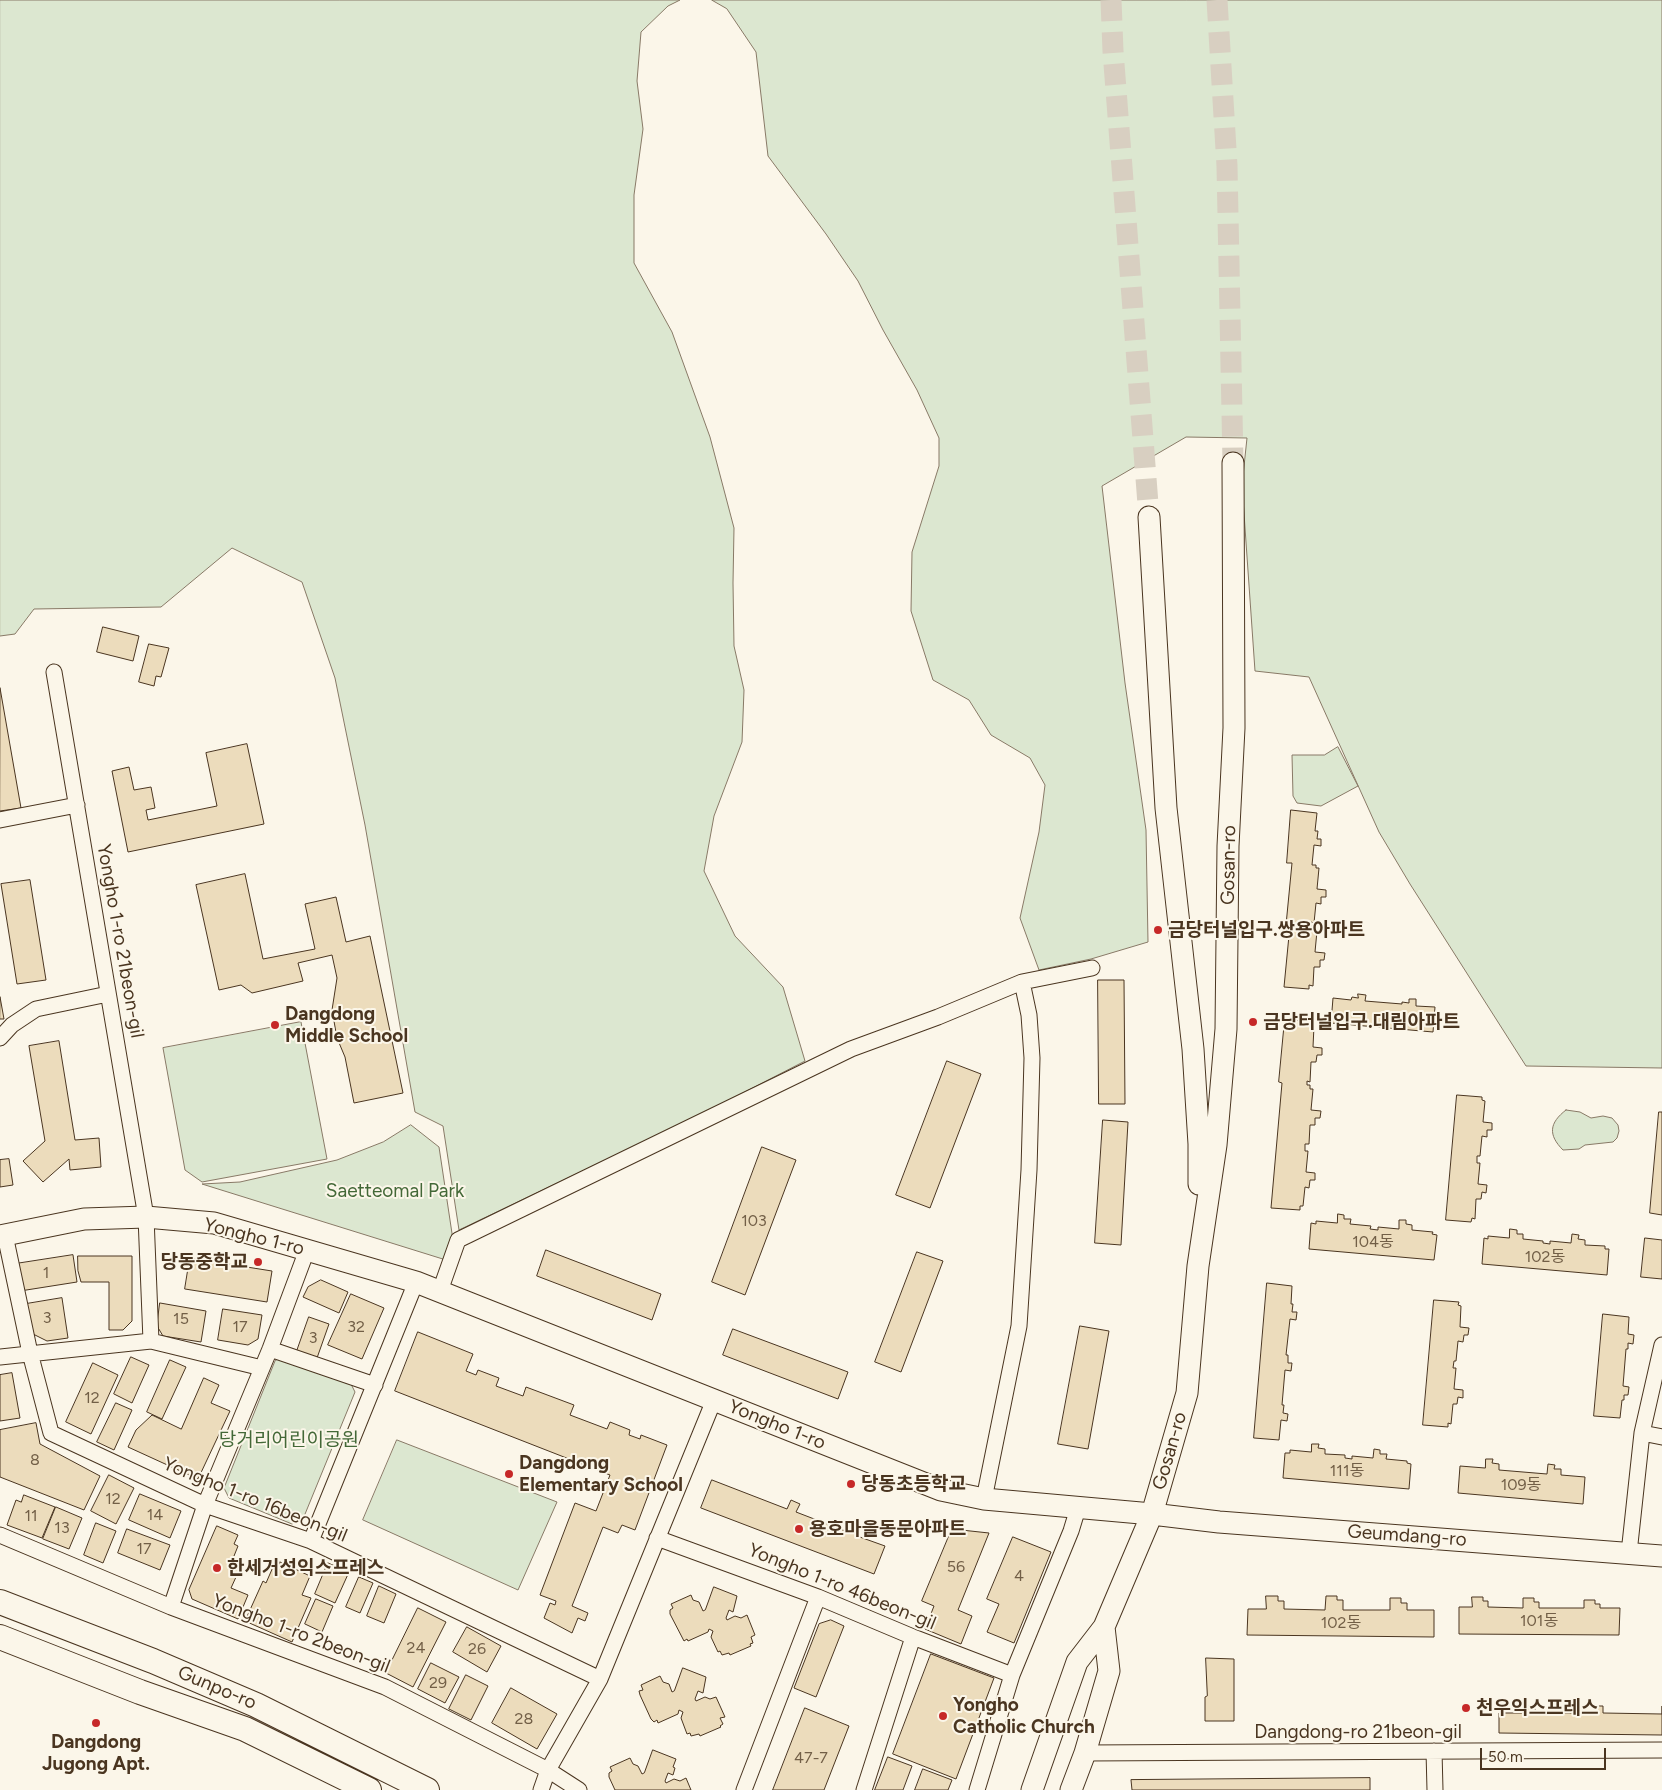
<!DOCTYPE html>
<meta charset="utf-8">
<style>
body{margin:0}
#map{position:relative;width:1662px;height:1790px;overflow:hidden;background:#fbf6e9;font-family:Figtree,sans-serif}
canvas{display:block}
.scale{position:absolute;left:1480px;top:1748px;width:126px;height:22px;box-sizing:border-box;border:2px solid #4a3520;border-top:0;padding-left:6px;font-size:15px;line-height:18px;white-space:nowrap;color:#4a3520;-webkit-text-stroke:4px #fbf6e9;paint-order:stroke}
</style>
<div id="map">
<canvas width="1662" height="1790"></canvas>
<div class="scale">50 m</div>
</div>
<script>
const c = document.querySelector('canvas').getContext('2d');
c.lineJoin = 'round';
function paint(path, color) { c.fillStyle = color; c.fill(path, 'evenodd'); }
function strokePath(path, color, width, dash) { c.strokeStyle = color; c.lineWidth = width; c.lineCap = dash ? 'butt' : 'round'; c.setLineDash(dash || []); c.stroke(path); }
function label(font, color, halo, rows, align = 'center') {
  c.font = font + ' Figtree,"Noto Sans KR",sans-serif'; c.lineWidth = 4; c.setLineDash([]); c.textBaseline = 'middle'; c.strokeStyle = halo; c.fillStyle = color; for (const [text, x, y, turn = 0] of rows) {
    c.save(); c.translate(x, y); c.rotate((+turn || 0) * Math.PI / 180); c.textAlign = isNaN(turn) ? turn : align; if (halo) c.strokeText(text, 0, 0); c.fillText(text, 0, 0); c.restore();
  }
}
const green = new Path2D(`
 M0,0H680L668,6L641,32L637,81L643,129L634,195V263L672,332L710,437L734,528L733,583L734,646L744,690L742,742L714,816L704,871L735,936L783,987L805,1061L706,1112L459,1230L443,1126L415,1112L365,825L335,678L302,582L232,548L161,607L34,609L15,634L0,636Z
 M712,0H1662V1068L1526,1066L1410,884L1379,832L1309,677L1255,671L1242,485L1247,438L1186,437L1102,486L1125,683L1146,830L1148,942L1091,959L1039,970L1020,918L1039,832L1045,785L1030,758L991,735L969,700L933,680L911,611L912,552L939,466V438L917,390L883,330L858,281L826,234L768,156L756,52L727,9Z
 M1338,747L1358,786L1321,806L1297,803L1293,796L1292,755H1324Z
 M301,1022L327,1159L202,1182L185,1170L163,1048Z
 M1566,1110L1580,1112L1591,1118L1603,1116L1612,1118L1618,1125L1619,1131L1617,1138L1613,1142L1585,1145L1579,1149L1563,1150C1548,1135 1549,1123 1566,1110Z
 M411,1125L439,1147L453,1240L446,1260L202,1184L240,1182L337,1160L383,1142Z
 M282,1357L351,1384L355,1392L303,1519L292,1524L229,1498L224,1488L275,1361Z
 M397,1440L557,1502L518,1590L363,1520Z`);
paint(green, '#dce7d0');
strokePath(green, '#887966', 1);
const building = new Path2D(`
 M103,627L139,636L133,661L97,652Z
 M149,644L169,648L161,677L156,676L154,686L139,682Z
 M0,688L21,808L0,811Z
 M247,744L264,824L128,852L112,771L129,767L134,790L151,787L155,808L146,810L148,820L217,806L206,753Z
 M1291,810L1317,813L1315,831H1318L1317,839H1321V846L1314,845L1312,865H1316V868H1319L1317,889L1326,890V897H1321V904L1316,903L1314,923L1311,922V927H1314V931H1317L1315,952L1325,953L1324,960H1320V967H1314L1313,986L1309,985V989L1284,987L1290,925H1286L1292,863H1287Z
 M245,874L263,959L315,949L305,904L336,897L346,942L370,936L403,1093L354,1103L345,1057L337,1038L332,1010L337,978L332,955L298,963L303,981L252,993L241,985L219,990L196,885Z
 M30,880L46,980L17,984L1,884Z
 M1098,980H1124L1125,1104H1099Z
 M1358,994L1366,995L1365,1001L1402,1004V1002L1409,1003V999H1416V1006L1435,1007L1433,1032L1331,1023L1333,998L1351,1000L1352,997L1358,998Z
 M0,997L4,1019H0Z
 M1285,1019L1312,1022V1026H1314L1313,1047L1322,1048V1055H1317L1316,1062H1311L1310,1082L1307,1081V1085H1310V1089H1313L1311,1110L1321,1111L1320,1118H1315V1125H1310L1309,1144H1305V1151H1308L1306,1172L1315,1173V1180H1310L1309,1188L1305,1187L1303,1206H1300V1210L1271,1208L1282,1083L1279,1082Z
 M59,1041L75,1140L99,1138L101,1167L70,1170L69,1159L43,1182L23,1161L45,1141L29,1046Z
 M947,1061L981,1074L930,1208L896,1195Z
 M1457,1095L1482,1097V1100L1485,1101L1483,1122L1492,1123V1130H1487V1137L1482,1136L1480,1156H1477V1163H1480L1478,1184L1487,1185L1486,1193L1482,1192L1481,1199H1476L1475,1219L1472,1218L1471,1222L1446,1220Z
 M1659,1112H1662V1215L1650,1213Z
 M1103,1120L1128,1122L1121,1245L1095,1243Z
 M762,1147L796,1160L745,1295L712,1282Z
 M9,1159L13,1185L0,1187V1160Z
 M1338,1214L1344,1215V1219H1351L1350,1224L1371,1226L1370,1229L1378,1230V1227L1399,1229V1220H1406V1224L1412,1225V1230L1433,1232L1432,1234L1437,1235L1434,1260L1309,1249L1311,1223L1316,1224V1221L1337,1223Z
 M1510,1229L1517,1230V1234H1523V1239L1543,1241V1243L1550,1244V1241L1571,1243L1572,1234L1579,1235L1578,1239L1585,1240V1245L1605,1246V1249H1609L1607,1275L1482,1264L1484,1238L1488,1239V1236L1509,1238Z
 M1645,1238L1662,1240V1279L1641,1277Z
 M546,1250L661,1294L652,1320L537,1276Z
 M917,1252L943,1261L901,1372L875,1362Z
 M73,1255L77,1282L20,1291L15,1264Z
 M78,1256H132V1321L123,1330H109V1282H81L78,1271Z
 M190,1258L272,1271L267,1302L185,1289Z
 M321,1280L348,1292L339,1313L303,1297L308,1287Z
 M1267,1283L1292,1286L1291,1304H1293L1292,1312H1297L1296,1320L1290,1319L1286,1355H1288V1363H1292L1291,1371L1285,1370L1282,1405H1284L1283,1413L1288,1414L1287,1421L1281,1420L1279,1440L1254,1438Z
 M351,1294L384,1308L362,1359L328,1345Z
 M62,1298L68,1338L47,1341L31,1333L26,1304Z
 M1434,1300L1459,1302L1458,1305L1461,1306L1460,1327L1469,1328L1468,1335H1464L1463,1342L1458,1341L1456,1361H1454L1453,1368H1456L1454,1389L1463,1390V1398L1458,1397L1457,1404H1453L1451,1424L1448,1423V1427L1423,1425Z
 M160,1303L206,1311L201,1342L163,1336L157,1326Z
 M223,1309L262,1315L258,1339L248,1345L218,1340Z
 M1603,1314L1629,1317L1628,1334L1634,1335L1633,1344L1628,1343V1349H1626L1623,1386L1629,1387L1628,1395H1624V1400H1622L1620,1418L1594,1416Z
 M309,1317L329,1324L317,1358L297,1351Z
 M1080,1326L1109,1331L1088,1449L1058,1444Z
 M733,1329L848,1372L838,1399L723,1355Z
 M418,1332L473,1354L466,1371L476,1375L478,1370L499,1378L496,1386L523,1396L526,1387L574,1405L570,1415L607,1429L610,1422L630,1430L629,1435L640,1439L641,1435L667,1445L635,1530L622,1525L618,1533L603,1527L572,1606L588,1613L585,1621L578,1618L572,1633L544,1618L550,1603L555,1605L556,1601L540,1595L575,1503L596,1511L610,1475L395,1391Z
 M131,1357L149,1365L132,1403L114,1394Z
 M170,1360L186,1367L162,1419L147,1412Z
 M93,1363L118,1375L91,1434L66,1422Z
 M12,1373L20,1418L0,1421V1375Z
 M204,1378L219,1385L211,1403L230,1411L198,1479L128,1447L136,1430L152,1415L181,1429Z
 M116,1403L132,1410L114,1450L97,1442Z
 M36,1423L40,1444L100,1476L84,1510L0,1477V1430Z
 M1312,1444H1319L1318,1448L1325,1449V1454L1345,1455V1458L1352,1459V1456L1373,1458L1374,1449L1380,1450V1454H1387L1386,1459L1407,1461V1463L1411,1464L1409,1489L1283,1478L1285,1453H1290V1450L1311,1452Z
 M1486,1459H1493L1492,1463L1499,1464V1470L1547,1474L1548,1464L1555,1465L1554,1469H1561V1475L1585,1477L1583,1504L1458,1493L1460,1466L1485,1468Z
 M109,1475L134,1488L116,1524L91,1511Z
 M712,1480L787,1509L791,1500L800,1504L796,1512L848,1532L851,1523L860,1527L857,1536L885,1546L874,1574L701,1508Z
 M140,1494L181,1511L170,1538L129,1520Z
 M24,1495L55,1507L42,1538L7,1525L16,1500L21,1502Z
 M56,1507L82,1518L69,1549L43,1539Z
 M96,1523L116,1531L103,1563L84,1555Z
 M217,1526L238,1535L234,1544L238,1546L232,1561L241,1566L231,1588L248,1595L238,1619L192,1599L189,1590Z
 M127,1529L170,1545L160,1570L118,1553Z
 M952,1529L989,1533L958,1610L972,1616L961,1644L925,1629L934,1606L922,1601Z
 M1013,1537L1051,1552L1014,1643L987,1632L999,1604L987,1599Z
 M280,1562L310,1576L302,1595L311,1598L292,1642L245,1621L263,1581L266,1583L273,1567L277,1569Z
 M328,1563L349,1572L335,1603L315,1594Z
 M359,1577L373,1583L360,1613L346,1607Z
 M379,1586L396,1594L384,1623L367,1616Z
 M714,1587L737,1596L733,1612L729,1610L726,1618L727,1620L735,1616L741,1618L747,1615L755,1635L751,1637L753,1643L750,1644L751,1646L730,1655L729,1653L722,1655L720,1651L718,1652L711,1637L713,1631L709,1629L708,1632L688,1641L687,1639L684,1641L670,1614V1610L673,1608L671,1604L691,1595L693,1600L699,1602L703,1611L705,1610Z
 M1266,1596H1278V1601H1284V1609L1325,1610L1326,1596H1337V1600H1343V1610H1390V1598H1401V1603H1407V1610H1434V1637L1247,1635L1248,1609H1266Z
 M1472,1597H1483V1601H1488V1607L1523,1608V1598H1534V1602H1539V1608H1584V1600H1595V1604H1600V1608H1620L1619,1635L1459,1634V1607H1472Z
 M316,1599L333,1606L322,1632L305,1624Z
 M418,1608L446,1622L413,1687L386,1673Z
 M831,1620L844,1626L816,1697L794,1688L819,1624Z
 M467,1627L501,1646L487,1672L453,1652Z
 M931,1654L994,1678L956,1779L893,1754Z
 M1206,1658L1234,1659V1721H1205V1697L1207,1696Z
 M431,1663L459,1677L445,1703L418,1689Z
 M683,1668L706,1677L703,1693L698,1691L695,1699L696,1701L705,1697L710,1699L716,1697L725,1717L720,1718L723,1724L720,1726L721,1727L700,1736L699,1734L691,1736L690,1733L687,1734L681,1718L683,1712L679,1710L678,1714L658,1723L657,1720L654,1722L651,1719L640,1695L639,1691L643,1690L641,1685L660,1676L663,1682L669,1684L672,1692L674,1691Z
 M466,1675L488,1686L471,1720L449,1709Z
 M511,1688L557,1714L537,1749L492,1723Z
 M1526,1706H1535V1713H1594V1706H1603V1713L1662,1714V1706V1735L1499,1733V1713H1526Z
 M805,1708L849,1726L824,1790H773Z
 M653,1750L676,1759L673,1767L675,1768L673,1775L668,1773L665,1781L666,1783L674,1779L680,1781L686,1778L691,1790H615L609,1777V1773L612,1771L610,1767L630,1758L633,1764L638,1766L642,1774L644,1773Z
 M888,1757L912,1766L903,1790H875Z
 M923,1769L952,1780L948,1790H915Z
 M1370,1778V1790H1132L1131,1780Z`);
paint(building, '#ecdcbc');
strokePath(building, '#4a3520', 1);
strokePath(new Path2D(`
 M1111,0L1113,51L1149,517
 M1217,0L1227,166L1233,463`), '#d8cfc1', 21, [21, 11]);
const street = new Path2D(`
 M54,672L146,1217L151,1341
 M0,820L77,805
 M0,1038L12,1025L36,1009L108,994
 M5,1235L30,1353L51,1433L205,1505L311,1541L600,1679
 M440,1291L458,1240L851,1049L938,1017L1022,982L1092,968
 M270,1349L375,1385
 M0,1357L151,1341L262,1368
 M1642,1433L1662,1437
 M984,1499L1019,1326L1029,1170L1032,1058L1029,1015L1022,982
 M0,1535L171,1607L385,1687L548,1770L579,1790
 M657,1538L818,1597L913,1637L1012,1675
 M311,1541L416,1282
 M1629,1553L1642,1433L1662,1345
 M171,1607L205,1505L270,1349L307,1250
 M1434,1751L1435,1790
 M1085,1753L1662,1750
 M541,1790L548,1770L600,1679L714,1400
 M744,1790L818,1597
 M864,1790L913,1637
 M977,1790L1012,1675L1071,1531L1078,1508`);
const secondary = new Path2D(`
 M1149,517L1166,808L1193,1049L1199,1144V1184
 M0,1236L84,1219L146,1217L214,1223L416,1282L941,1490L984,1499L1152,1514L1219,1522L1662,1556
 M1032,1790L1077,1662L1104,1627L1152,1514L1187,1393L1198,1266L1216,1145L1226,1029L1228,846L1234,728L1233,463
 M1071,1790L1085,1753L1109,1671L1104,1627`);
const primary = new Path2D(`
 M0,1602L153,1661L256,1705L427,1790
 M0,1637L140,1692L245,1729L369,1790`);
strokePath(street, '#4a3520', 17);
strokePath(secondary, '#4a3520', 23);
strokePath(primary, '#4a3520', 26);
strokePath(street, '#fbf6e9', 15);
strokePath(secondary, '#fbf6e9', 21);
strokePath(primary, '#fbf6e9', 24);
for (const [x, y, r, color] of [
 [1158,930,5,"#c62828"],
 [1253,1022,5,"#c62828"],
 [275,1025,5,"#c62828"],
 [258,1262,5,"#c62828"],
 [509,1474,5,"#c62828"],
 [851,1484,5,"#c62828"],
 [799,1529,5,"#c62828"],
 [217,1568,5,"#c62828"],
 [1466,1708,5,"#c62828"],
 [943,1716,5,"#c62828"],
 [96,1723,5,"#c62828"]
]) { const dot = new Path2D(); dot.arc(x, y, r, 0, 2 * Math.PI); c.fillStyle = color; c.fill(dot); strokePath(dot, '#fbf6e9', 2); }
label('16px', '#725f47', null, [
 ["103",754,1221],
 ["104동",1373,1242],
 ["102동",1545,1257],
 ["1",46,1273],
 ["3",47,1318],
 ["15",181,1319],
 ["17",240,1327],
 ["32",356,1327],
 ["3",313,1338],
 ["12",92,1398],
 ["8",35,1460],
 ["111동",1347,1471],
 ["109동",1521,1485],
 ["12",113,1499],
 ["14",155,1515],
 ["11",31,1516],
 ["13",62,1528],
 ["17",144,1549],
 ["56",956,1567],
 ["4",1019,1576],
 ["101동",1539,1621],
 ["102동",1341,1623],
 ["24",416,1648],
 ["26",477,1649],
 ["29",438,1683],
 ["28",524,1719],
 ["47-7",811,1758]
]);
label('19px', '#4a3520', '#fbf6e9', [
 ["Gosan-ro",1229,865,-89],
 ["Yongho 1-ro 21beon-gil",120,941,80],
 ["Yongho 1-ro",254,1237,14],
 ["Yongho 1-ro",777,1425,22],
 ["Gosan-ro",1170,1451,-74],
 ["Yongho 1-ro 16beon-gil",255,1500,22],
 ["Geumdang-ro",1407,1536,4],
 ["Yongho 1-ro 46beon-gil",842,1587,22],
 ["Yongho 1-ro 2beon-gil",301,1634,21],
 ["Gunpo-ro",217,1688,23],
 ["Dangdong-ro 21beon-gil",1358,1732]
]);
label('bold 19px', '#4a3520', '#fbf6e9', [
 ["금당터널입구.쌍용아파트",1168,930],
 ["Dangdong",285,1014],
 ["Middle School",285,1036],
 ["금당터널입구.대림아파트",1263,1022],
 ["당동중학교",248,1262,"right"],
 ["Dangdong",519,1463],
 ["Elementary School",519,1485],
 ["당동초등학교",861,1484],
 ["용호마을동문아파트",809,1529],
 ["한세거성익스프레스",227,1568],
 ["Yongho",953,1705],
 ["Catholic Church",953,1727],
 ["천우익스프레스",1476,1708],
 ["Dangdong",96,1742,"center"],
 ["Jugong Apt.",96,1764,"center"]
], 'left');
label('19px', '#436837', '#fbf6e9', [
 ["Saetteomal Park",395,1191],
 ["당거리어린이공원",289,1440]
]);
</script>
